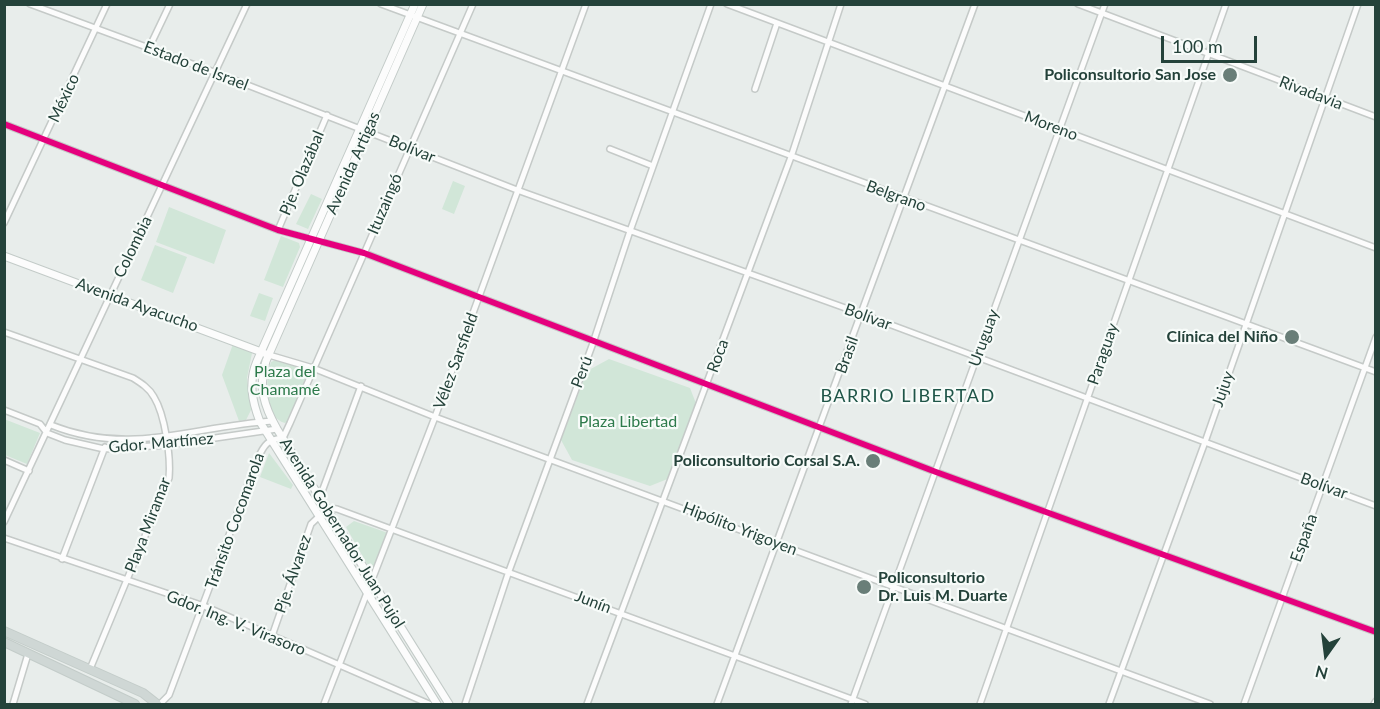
<!DOCTYPE html>
<meta charset="utf-8">
<style>
body{margin:0}
#map{position:relative;width:1380px;height:709px;overflow:hidden;background:#e8edeb;font-family:Lato,sans-serif}
canvas{display:block}
.frame{position:absolute;inset:0;border:6px solid #24423a;pointer-events:none}
.north{position:absolute;left:1296px;top:625px;width:60px;height:60px;-webkit-text-stroke:4px #f7fbf9;paint-order:stroke;rotate:194deg;font-size:16px;font-weight:700;line-height:24px;text-align:center;color:#24423a}
.north::after{content:'';display:block;margin:auto;width:21px;height:27px;background:#24423a;clip-path:polygon(50% 0,100% 100%,50% 72%,0 100%)}
.scale{position:absolute;left:1161px;top:36px;width:96px;height:27px;box-sizing:border-box;border:3px solid #24423a;border-top:0;padding-left:8px;font-size:18px;line-height:21px;white-space:nowrap;color:#24423a;-webkit-text-stroke:4px #f7fbf9;paint-order:stroke}
</style>
<div id="map">
<canvas width="1380" height="709"></canvas>
<div class="frame"></div>
<div class="north">N</div>
<div class="scale">100 m</div>
</div>
<script>
const c = document.querySelector('canvas').getContext('2d');
c.lineJoin = 'round';
function paint(path, color) { c.fillStyle = color; c.fill(path, 'evenodd'); }
function strokePath(path, color, width, dash) { c.strokeStyle = color; c.lineWidth = width; c.lineCap = dash ? 'butt' : 'round'; c.setLineDash(dash || []); c.stroke(path); }
function label(font, color, halo, rows, align = 'center') {
  c.font = font + ' Lato,sans-serif'; c.lineWidth = 4.5; c.setLineDash([]); c.textBaseline = 'middle'; c.strokeStyle = halo; c.fillStyle = color; for (const [text, x, y, turn = 0] of rows) {
    c.save(); c.translate(x, y); c.rotate((+turn || 0) * Math.PI / 180); c.textAlign = isNaN(turn) ? turn : align; if (halo) c.strokeText(text, 0, 0); c.fillText(text, 0, 0); c.restore();
  }
}
paint(new Path2D(`
 M453,181L465,186L454,214L442,209Z
 M311,194L322,199L308,229L296,224Z
 M169,207L226,230L214,264L156,242Z
 M281,236L299,243L300,247L283,287L264,280Z
 M155,245L187,257L173,293L141,280Z
 M259,293L273,298L265,321L250,316Z
 M233,344L249,349L252,353L247,378L251,410L246,420L239,421L222,375Z
 M278,359L308,372L289,421L285,423C264,418 265,378 271,362Z
 M609,359L690,388L697,406L670,478L650,486L572,460L561,440L587,371Z
 M4,419L40,433L27,464L5,455Z
 M269,453L293,485L291,489L260,477Z
 M354,521L388,533L374,566L367,564L346,527Z`), '#d1e6d8');
const street = new Path2D(`
 M30,4L214,72L517,190L862,314L1376,506
 M381,4L1376,372
 M727,4L1376,248
 M1078,4L1376,117
 M149,48L170,4
 M755,89L777,23
 M4,124L278,230L364,253L936,472L1376,632
 M610,149L653,166
 M4,223L107,4
 M278,230L327,115
 M4,332L133,378C141,383 149,388 154,397C165,415 171,457 169,478L90,669
 M269,355L313,368L435,417L1210,704
 M4,410L40,424L47,433L65,440L104,449L167,445L277,429
 M51,425C131,457 192,426 273,421
 M4,460L29,471
 M320,497L361,386
 M4,522L247,4
 M4,538L204,606L429,704
 M62,559L105,447
 M272,636L311,524L328,508L337,509L865,704
 M13,704L28,654
 M160,704L169,695L258,458C264,445 268,439 283,438L290,423L473,4
 M324,704L435,417L586,4
 M465,704L509,571L593,343L630,231L711,4
 M587,704L791,157L841,4
 M717,704L975,4
 M851,704L1105,4
 M980,704L1226,4
 M1109,704L1205,442L1358,4
 M1244,704L1376,337
 M1374,704L1376,701`);
const secondary = new Path2D(`
 M415,4L257,361C248,382 252,401 260,422L437,704
 M423,4L266,361C258,387 264,406 277,429L449,704
 M4,256L264,353`);
const primary = new Path2D(`
 M4,631L143,693L157,704
 M4,642L135,704`);
strokePath(street, '#c5cac8', 8);
strokePath(secondary, '#c3cbc8', 9);
strokePath(primary, '#c3ccc9', 10);
strokePath(street, '#fcfcfc', 5);
strokePath(secondary, '#fcfcfc', 7);
strokePath(primary, '#cfd7d5', 8);
strokePath(new Path2D(`
 M4,124L278,230L364,253L936,472L1376,632`), '#e5007d', 6);
for (const [x, y, r, color] of [
 [1230,75,8,"#697e78"],
 [1292,337,8,"#697e78"],
 [873,461,8,"#697e78"],
 [864,587,8,"#697e78"]
]) { const dot = new Path2D(); dot.arc(x, y, r, 0, 2 * Math.PI); c.fillStyle = color; c.fill(dot); strokePath(dot, '#f7fbf9', 2); }
label('16px', '#24423a', '#f7fbf9', [
 ["Estado de Israel",196,66,21],
 ["Rivadavia",1311,93,21],
 ["México",64,98,-65],
 ["Moreno",1051,126,21],
 ["Bolívar",412,149,22],
 ["Avenida Artigas",353,163,-66],
 ["Pje. Olazábal",302,173,-67],
 ["Belgrano",896,196,20],
 ["Ituzaingó",385,204,-67],
 ["Colombia",133,247,-64],
 ["Avenida Ayacucho",137,305,20],
 ["Bolívar",868,317,20],
 ["Uruguay",984,338,-70],
 ["Paraguay",1103,354,-71],
 ["Brasil",847,355,-70],
 ["Roca",718,356,-70],
 ["Vélez Sarsfield",456,361,-70],
 ["Perú",582,372,-69],
 ["Jujuy",1223,389,-71],
 ["Gdor. Martínez",161,443,-5],
 ["Bolívar",1324,486,20],
 ["Tránsito Cocomarola",235,521,-70],
 ["Playa Miramar",148,525,-69],
 ["Hipólito Yrigoyen",740,529,21],
 ["Avenida Gobernador Juan Pujol",342,533,58],
 ["España",1304,538,-70],
 ["Pje. Álvarez",293,574,-71],
 ["Junín",593,602,21],
 ["Gdor. Ing. V. Virasoro",236,623,22]
]);
label('bold 16px', '#24423a', '#f7fbf9', [
 ["Policonsultorio San Jose",1216,75],
 ["Clínica del Niño",1278,337],
 ["Policonsultorio Corsal S.A.",860,461],
 ["Policonsultorio",878,578,"left"],
 ["Dr. Luis M. Duarte",878,596,"left"]
], 'right');
label('16px', '#2d7a4b', '#f7fbf9', [
 ["Plaza del",285,372],
 ["Chamamé",285,390],
 ["Plaza Libertad",628,422]
]);
c.letterSpacing = '1.5px';
label('18px', '#1f5548', '#f7fbf9', [
 ["BARRIO LIBERTAD",908,396]
]);
c.letterSpacing = '0px';
</script>
